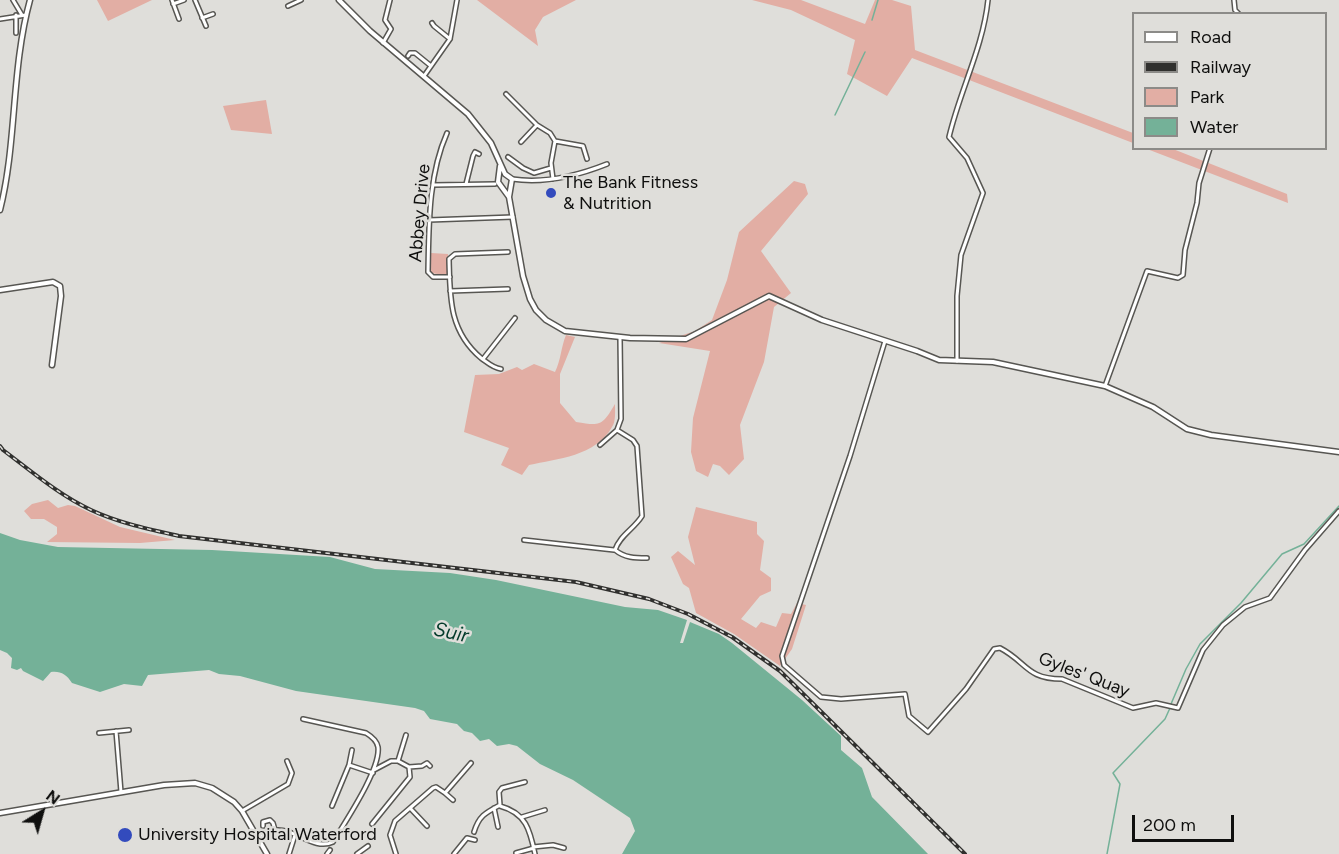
<!DOCTYPE html>
<style>
body{margin:0}
#map{position:relative;width:1339px;height:854px;overflow:hidden;background:#dfdeda;font-family:Figtree,sans-serif}
canvas{display:block}
.legend{position:absolute;left:1132px;top:12px;width:195px;height:138px;box-sizing:border-box;background:#dfdeda;border:2px solid #8c8b88;margin:0;padding:8px 10px;list-style:none;font-size:18px;color:#0f0f0e}
.legend li{display:flex;align-items:center;gap:12px;height:30px}
.legend b{width:30px;border:2px solid #8c8b88}
.north{position:absolute;left:12px;top:782px;width:60px;height:60px;-webkit-text-stroke:4px #dfdeda;paint-order:stroke;rotate:37deg;font-size:16px;font-weight:700;line-height:24px;text-align:center;color:#0f0f0e}
.north::after{content:'';display:block;margin:auto;width:21px;height:27px;background:#0f0f0e;clip-path:polygon(50% 0,100% 100%,50% 72%,0 100%)}
.scale{position:absolute;left:1132px;top:815px;width:102px;height:27px;box-sizing:border-box;border:3px solid #0f0f0e;border-top:0;padding-left:8px;font-size:18px;line-height:21px;white-space:nowrap;color:#0f0f0e;-webkit-text-stroke:4px #dfdeda;paint-order:stroke}
</style>
<div id="map">
<canvas width="1339" height="854"></canvas>
<ul class="legend">
<li><b style="height:8px;background:#fff"></b>Road</li>
<li><b style="height:8px;background:#30302e"></b>Railway</li>
<li><b style="height:16px;background:#e2aea4"></b>Park</li>
<li><b style="height:16px;background:#74b198"></b>Water</li>
</ul>
<div class="north">N</div>
<div class="scale">200 m</div>
</div>
<script>
const c = document.querySelector('canvas').getContext('2d');
c.lineJoin = 'round';
function paint(path, color) { c.fillStyle = color; c.fill(path, 'evenodd'); }
function strokePath(path, color, width, dash) { c.strokeStyle = color; c.lineWidth = width; c.lineCap = dash ? 'butt' : 'round'; c.setLineDash(dash || []); c.stroke(path); }
function label(font, color, halo, rows, align = 'center') {
  c.font = font + ' Figtree,sans-serif'; c.lineWidth = 5; c.setLineDash([]); c.textBaseline = 'middle'; c.strokeStyle = halo; c.fillStyle = color; for (const [text, x, y, turn = 0] of rows) {
    c.save(); c.translate(x, y); c.rotate((+turn || 0) * Math.PI / 180); c.textAlign = isNaN(turn) ? turn : align; if (halo) c.strokeText(text, 0, 0); c.fillText(text, 0, 0); c.restore();
  }
}
paint(new Path2D(`
 M97,0H152L108,21Z
 M477,0H576L543,17L535,30L538,46Z
 M752,0H801L865,24L875,0H892L911,6L915,50L1133,133V143L912,58L887,96L847,74L855,40L791,10Z
 M266,100L272,134L231,130L223,106Z
 M1147,149H1173L1287,194L1288,203Z
 M794,181L805,184L808,194L761,251L791,293L774,307L764,362L740,425L744,459L729,475L720,466L713,464L708,477L696,471L691,452L693,418L710,351L659,343L695,331L712,320L727,280L739,232Z
 M431,253L448,254V272L446,275L430,273Z
 M566,335L575,337L560,374V403L576,422C601,426 602,426 615,404C615,411 616,422 612,427C596,456 557,459 529,465L522,475L501,465L509,448L464,432L475,375L499,374L517,367L522,370L534,364L555,372C561,360 561,347 566,335Z
 M48,500L58,508L68,505L75,506L120,527L175,540L140,543L47,542L57,534V527L44,519H31L24,511L32,504Z
 M696,507L757,522V534L764,541L760,570L771,578V591L760,596L741,619L756,628L761,622L776,627L782,613L791,614L797,603L806,605L792,649L780,666L734,634L696,613L689,588L683,584L671,557L678,551L695,565L688,537Z`), '#e2aea4');
paint(new Path2D(`
 M0,533L20,540L58,547L212,550L330,557L375,569L450,573L496,580L625,607L658,610L687,620L680,643H683L690,622L719,634L732,643L802,700L841,736V750L862,768L872,797L928,854H622L635,831L630,818L573,780L540,764L517,746L509,744L497,746L489,739L480,741L472,733L464,731L457,724L430,719L424,711L415,708L296,691L240,676L219,674L209,670L148,675L142,686L124,684L100,692L72,683C66,674 61,671 51,672L43,681L23,671L21,668L17,670L11,668L12,658L7,653L0,650Z`), '#74b198');
strokePath(new Path2D(`
 M872,20L878,0
 M835,115L865,52
 M1171,704L1186,669L1200,644L1241,603L1282,554L1304,544L1339,506
 M1107,854L1120,784L1113,773L1165,719L1170,708`), '#74b198', 1.5);
const minor = new Path2D(`
 M13,0L22,15
 M172,0L179,19
 M195,0L206,26
 M1234,0L1235,10L1239,14
 M173,4L184,0
 M288,6L301,0
 M16,15V33
 M202,18L213,14
 M0,19L26,15
 M432,23L434,26L450,39
 M383,43L391,29L385,20L390,0
 M408,56L410,53H415L431,66
 M424,76L450,39L457,0
 M506,94L537,125
 M447,133C428,176 429,226 428,272L433,277H450
 M555,141L583,146L587,159
 M521,142L537,125L550,133L555,141
 M508,157L523,168L534,173L551,168
 M512,179C545,184 577,176 607,164
 M553,179L551,163L555,141
 M466,184L473,156L475,152L479,154
 M433,185L495,184
 M429,220L513,217
 M450,291L508,289
 M885,341L850,456L782,656L784,665L821,697L841,699L905,694L909,716L928,732L966,689L994,649L1000,648C1027,662 1026,679 1062,679L1133,708L1156,703L1178,708L1203,650L1223,625L1245,607L1270,598L1305,550L1339,511
 M483,359L515,318
 M957,361V296L961,255L983,193L967,158L949,137C960,90 983,48 988,0
 M501,369C493,368 488,363 481,358C449,331 450,298 449,259L455,254L508,252
 M1105,386L1147,271L1178,278L1183,275L1185,250L1197,203L1199,183L1210,148
 M617,430L633,440L637,446L642,516C634,529 620,535 615,550C625,558 635,558 647,558
 M600,445L617,430L621,419L620,337
 M524,540L614,550
 M116,731L121,792
 M99,733L129,730
 M349,765L373,773
 M409,767L422,766L427,763L430,766
 M374,770L391,761H398L406,735
 M445,793L453,800
 M332,806L349,765L352,750
 M500,806C526,813 530,830 535,854
 M410,808L427,826
 M494,808L498,827
 M242,811L288,784L292,773L287,761
 M522,817L545,810
 M372,824L410,777L409,767L398,761
 M263,826V822L270,820L273,823L275,830
 M474,832C479,816 485,813 500,805L499,792L502,788L525,782
 M258,838C263,835 270,831 276,830C294,828 314,851 333,842C345,822 381,769 378,747C377,741 371,736 366,733L303,719
 M533,847L553,845L564,848
 M516,853L534,848
 M289,854L295,835
 M327,854L330,850
 M357,854L368,846
 M396,854L390,835L395,821L433,788L436,787L445,793L471,763
 M454,854L467,838L475,840`);
const tertiary = new Path2D(`
 M339,0L370,31L468,114L491,143L505,174L512,179L509,197
 M500,166L498,182L509,197L523,276L530,299L536,310L546,320L565,331L630,338L686,339L769,296L822,320L917,351L939,360L993,362L1105,386L1153,407L1187,429L1211,435L1339,452
 M0,210C17,143 11,69 30,0
 M0,290L53,282L60,286L61,296L52,365
 M0,813L164,785L195,783L212,788L234,802L242,811L267,854`);
strokePath(minor, '#575652', 6);
strokePath(tertiary, '#575652', 7);
strokePath(minor, '#fff', 3);
strokePath(tertiary, '#fff', 4);
const rail = new Path2D(`
 M0,446L3,450C31,471 59,495 91,510C119,523 148,529 179,536L576,582L649,599L688,614L732,637L780,671L965,854`);
strokePath(rail, '#30302e', 4);
strokePath(rail, '#dfdeda', 1.5, [4.5]);
for (const [x, y, r, color] of [
 [551,193,6,"#334bbd"],
 [125,835,8,"#334bbd"]
]) { const dot = new Path2D(); dot.arc(x, y, r, 0, 2 * Math.PI); c.fillStyle = color; c.fill(dot); strokePath(dot, '#dfdeda', 2); }
label('18px', '#0f0f0e', '#dfdeda', [
 ["The Bank Fitness",563,183],
 ["& Nutrition",563,204],
 ["University Hospital Waterford",138,835]
], 'left');
label('18px', '#0f0f0e', '#dfdeda', [
 ["Abbey Drive",420,213,-85],
 ["Gyles' Quay",1084,675,21]
]);
label('italic 20px', '#043b2b', '#dfdeda', [
 ["Suir",451,633,12]
]);
</script>
